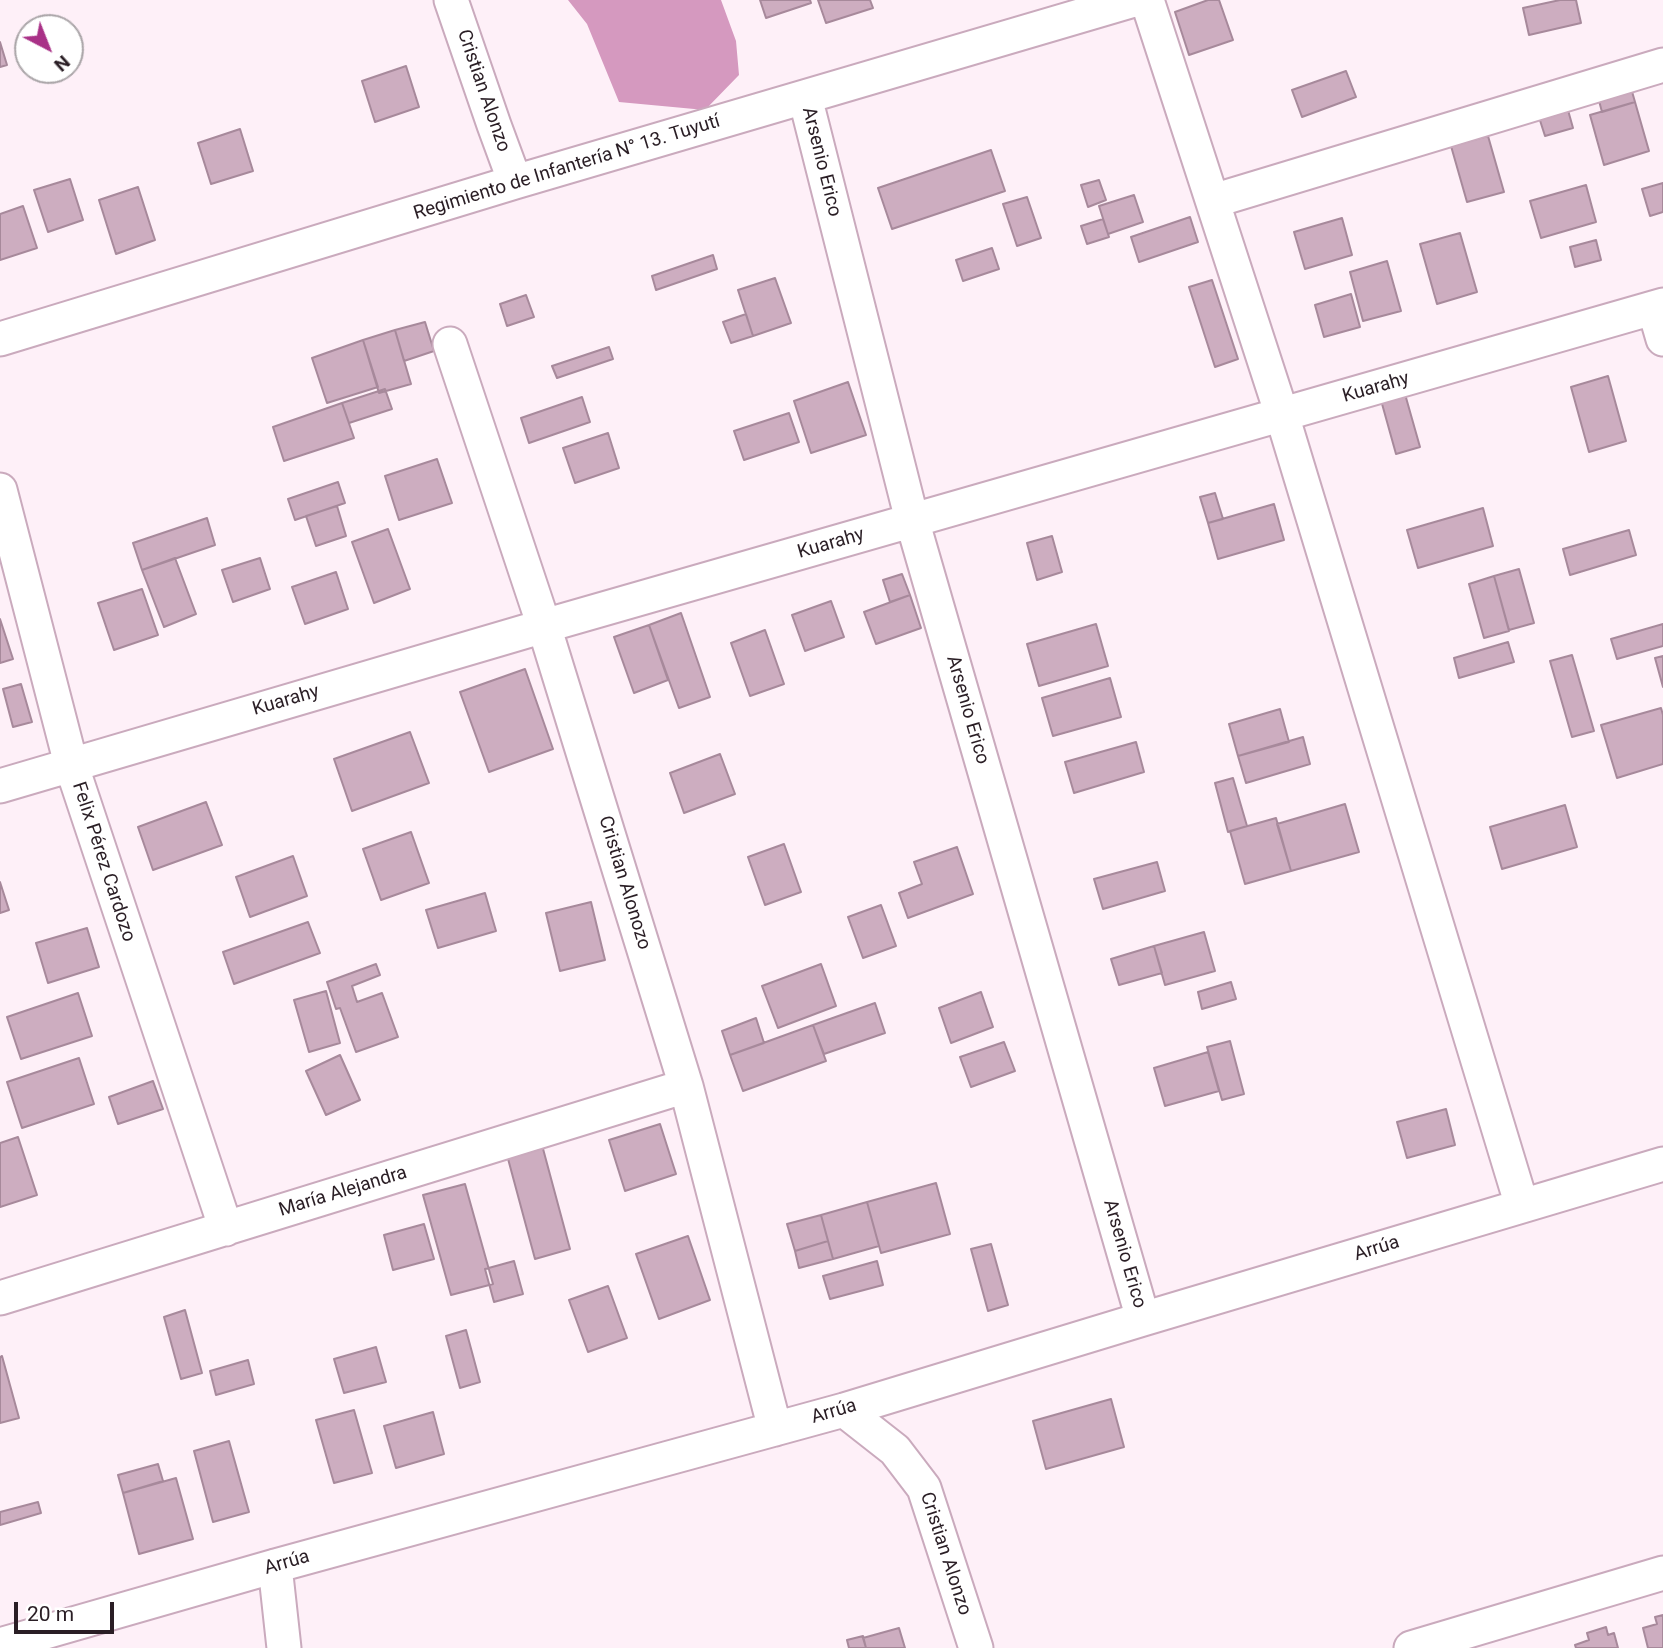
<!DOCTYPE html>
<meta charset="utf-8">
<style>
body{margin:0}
#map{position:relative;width:1663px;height:1648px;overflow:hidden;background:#fef0f8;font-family:Roboto,sans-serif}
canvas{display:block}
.north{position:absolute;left:14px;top:14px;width:70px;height:70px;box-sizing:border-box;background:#fff;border:2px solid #aaa5a8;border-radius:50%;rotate:138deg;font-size:19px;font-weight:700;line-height:28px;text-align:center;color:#2a1e25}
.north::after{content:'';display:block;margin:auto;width:24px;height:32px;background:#a93187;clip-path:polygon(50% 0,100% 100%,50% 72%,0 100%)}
.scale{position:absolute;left:14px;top:1602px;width:100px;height:32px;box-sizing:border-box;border:4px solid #2a1e25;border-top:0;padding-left:9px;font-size:21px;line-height:24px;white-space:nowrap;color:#2a1e25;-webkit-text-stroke:5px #fff;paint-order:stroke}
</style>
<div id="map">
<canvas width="1663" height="1648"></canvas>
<div class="north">N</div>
<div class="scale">20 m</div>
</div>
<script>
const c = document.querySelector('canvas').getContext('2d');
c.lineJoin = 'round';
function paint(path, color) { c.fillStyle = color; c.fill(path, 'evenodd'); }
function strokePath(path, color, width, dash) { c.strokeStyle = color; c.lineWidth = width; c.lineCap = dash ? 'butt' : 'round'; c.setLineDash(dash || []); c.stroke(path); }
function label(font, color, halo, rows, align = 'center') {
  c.font = font + ' Roboto,sans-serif'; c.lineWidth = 6; c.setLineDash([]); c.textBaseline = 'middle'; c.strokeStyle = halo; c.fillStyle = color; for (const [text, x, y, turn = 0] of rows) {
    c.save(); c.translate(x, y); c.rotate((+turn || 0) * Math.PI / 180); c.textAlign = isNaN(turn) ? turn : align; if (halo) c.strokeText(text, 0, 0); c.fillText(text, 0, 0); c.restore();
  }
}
paint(new Path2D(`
 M568,0H721L736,41L739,75L705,110L619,102L587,24Z`), '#d599bf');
const building = new Path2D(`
 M760,0H810L811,3L766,18Z
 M818,0H870L873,8L826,23Z
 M1208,0H1219L1233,40L1189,55L1175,12Z
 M1560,0H1576L1581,23L1529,35L1523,8Z
 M0,42L7,65L0,67Z
 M406,66L419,107L375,122L362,81Z
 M1346,71L1356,97L1302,117L1292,90Z
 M1631,88L1635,102L1602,112L1598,97Z
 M1635,102L1649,151L1604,165L1590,115Z
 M1566,103L1573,128L1545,136L1537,111Z
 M240,129L253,171L211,184L198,143Z
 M1488,136L1504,192L1467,202L1451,146Z
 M991,150L1005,191L892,229L878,188Z
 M70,179L83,220L48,232L34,190Z
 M1099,180L1106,200L1088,207L1081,185Z
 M1663,183V212L1650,216L1642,189Z
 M1586,185L1596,222L1541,238L1530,201Z
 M138,187L155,240L116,254L99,200Z
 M1134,195L1143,222L1108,234L1099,206Z
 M1027,197L1041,238L1017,246L1003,204Z
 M23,206L37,248L0,260V214Z
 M1190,217L1198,242L1139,262L1131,237Z
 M1342,218L1352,255L1305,269L1294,232Z
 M1103,219L1109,237L1087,244L1081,226Z
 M1460,233L1477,292L1437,304L1420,244Z
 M1596,240L1601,260L1575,267L1570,247Z
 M992,248L999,269L963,281L956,260Z
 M713,255L717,269L656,290L652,276Z
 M1387,261L1401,311L1363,321L1350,272Z
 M775,278L791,323L753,336L738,290Z
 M1212,280L1238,359L1215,367L1189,287Z
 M1351,294L1360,327L1324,337L1315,305Z
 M526,295L534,317L507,326L500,304Z
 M746,314L753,336L731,343L723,322Z
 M425,322L434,351L404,361L395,330Z
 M395,330L411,384L379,393L363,340Z
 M363,340L378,387L327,403L312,358Z
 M609,347L613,359L557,378L552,366Z
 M1608,376L1626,441L1589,452L1571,387Z
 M848,382L866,435L811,453L794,401Z
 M1403,387L1420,447L1396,454L1379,393Z
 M385,389L392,409L349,423L342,403Z
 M582,397L590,422L529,443L521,418Z
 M342,403L354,438L284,461L273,427Z
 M789,413L799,442L744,460L734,431Z
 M608,433L619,468L575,483L563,448Z
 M437,459L452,503L399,520L385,476Z
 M338,482L345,503L295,520L288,499Z
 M1215,493L1223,519L1208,523L1200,497Z
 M1274,504L1284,540L1218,559L1208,523Z
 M337,506L346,536L316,546L306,516Z
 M1483,508L1493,546L1418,568L1407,530Z
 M207,518L215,545L142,570L133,543Z
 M388,529L410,589L374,603L352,542Z
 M1629,530L1636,555L1570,575L1563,549Z
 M1052,536L1062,572L1037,580L1027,543Z
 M175,558L196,614L164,627L142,570Z
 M260,558L270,589L233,602L222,570Z
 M1519,569L1534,623L1509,630L1494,576Z
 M336,572L348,609L305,624L292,587Z
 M902,574L910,595L890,602L883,580Z
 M1494,576L1509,631L1484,638L1469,584Z
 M142,589L158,635L114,650L98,603Z
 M910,595L921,628L876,644L864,612Z
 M831,601L844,637L805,651L792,615Z
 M681,613L710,697L679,708L649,625Z
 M0,619L13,659L0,663Z
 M1096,624L1108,666L1039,686L1027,644Z
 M1663,624V646L1617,659L1611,639Z
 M649,625L668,680L634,693L614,637Z
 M765,630L784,684L750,696L731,643Z
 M1508,642L1514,662L1459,678L1454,658Z
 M1572,655L1594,731L1572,737L1550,661Z
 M1663,656V687L1655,658Z
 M525,669L553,749L489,772L460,692Z
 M1110,678L1121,717L1053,736L1042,698Z
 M21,684L32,722L13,727L3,689Z
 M1661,708L1663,715V764L1617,778L1601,725Z
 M1280,709L1289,742L1238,756L1229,724Z
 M410,732L429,783L352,811L334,759Z
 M1303,737L1310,764L1246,783L1238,756Z
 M1136,742L1144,772L1074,793L1065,762Z
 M720,754L735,794L684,813L670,773Z
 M1233,778L1247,826L1228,832L1215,783Z
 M206,802L222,845L153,870L138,827Z
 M1345,804L1359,852L1291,871L1277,824Z
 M1565,805L1577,847L1502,869L1490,827Z
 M1276,818L1291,871L1245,884L1230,831Z
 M411,832L429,883L381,900L363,849Z
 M784,844L801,892L765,905L748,857Z
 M957,847L973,894L908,918L899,893L922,884L914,862Z
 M293,856L307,896L250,917L236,877Z
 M1157,862L1165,891L1103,909L1094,879Z
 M0,882L9,910L0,913Z
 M485,893L496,931L438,948L426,910Z
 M591,902L605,960L560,971L546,913Z
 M881,905L896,946L863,958L848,917Z
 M308,922L320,953L234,984L223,952Z
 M87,928L99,967L48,983L36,943Z
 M1204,932L1215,971L1165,985L1154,946Z
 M1154,946L1162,973L1119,985L1111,959Z
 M376,964L380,975L352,986L357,1002L382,993L398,1037L356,1052L340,1008L336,1009L327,982Z
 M821,964L836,1006L778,1028L762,986Z
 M1231,982L1236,999L1202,1009L1198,992Z
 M326,991L340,1043L309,1052L294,1000Z
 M981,992L993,1027L951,1043L939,1008Z
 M78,993L92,1036L21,1059L7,1017Z
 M875,1003L885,1033L824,1054L813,1025Z
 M756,1018L764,1043L730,1055L722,1031Z
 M813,1025L826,1061L743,1091L730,1055Z
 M1230,1041L1244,1094L1222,1100L1207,1047Z
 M1004,1042L1015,1071L971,1087L960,1057Z
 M1208,1052L1219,1091L1165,1106L1154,1068Z
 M340,1055L360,1100L326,1115L306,1071Z
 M79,1058L94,1104L22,1128L7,1082Z
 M153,1081L163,1109L118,1124L109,1097Z
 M1446,1109L1455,1145L1407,1158L1397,1122Z
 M660,1124L676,1174L625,1191L609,1140Z
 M18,1137L37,1195L0,1207V1143Z
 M542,1145L570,1249L535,1259L507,1155Z
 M936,1183L950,1234L881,1253L867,1202Z
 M465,1184L493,1284L451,1295L423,1195Z
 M867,1202L879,1246L833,1259L821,1215Z
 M821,1215L828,1241L795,1251L787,1224Z
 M424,1224L434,1259L393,1270L384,1235Z
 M688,1236L710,1300L659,1319L636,1254Z
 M828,1241L833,1259L799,1268L795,1251Z
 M991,1244L1008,1305L988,1311L971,1249Z
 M514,1261L523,1294L494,1302L485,1269Z
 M877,1261L883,1285L830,1299L823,1276Z
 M608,1286L627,1338L588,1352L569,1300Z
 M185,1310L202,1373L181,1379L164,1317Z
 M466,1330L480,1382L460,1388L446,1336Z
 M376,1347L386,1382L344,1393L334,1359Z
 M2,1356L19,1418L0,1423V1357Z
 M248,1360L254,1384L216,1395L210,1371Z
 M1111,1399L1124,1447L1046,1469L1033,1421Z
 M354,1410L372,1473L334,1483L316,1420Z
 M433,1412L444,1454L396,1468L384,1426Z
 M229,1441L249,1512L213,1522L194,1451Z
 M158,1464L163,1481L123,1493L118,1475Z
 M176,1478L193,1539L139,1554L123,1493Z
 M38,1502L41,1513L0,1525V1512Z
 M1663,1615V1648H1648L1643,1628L1657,1624L1655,1617Z
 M1606,1627L1608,1635L1614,1633L1618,1648H1576L1575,1645L1589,1640L1587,1633Z
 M899,1628L905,1648H866L863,1638Z
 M863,1636L866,1648H849L847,1640Z`);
paint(building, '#cdadc0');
strokePath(building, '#a7899b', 2);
const minor = new Path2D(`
 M451,0L494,125L515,182
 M1147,0L1282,415L1522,1206
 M805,97L912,520L1143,1319
 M1213,201L1663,65
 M1654,308L1663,339
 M0,339L515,182L1134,0
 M450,344L544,626L686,1086L775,1429
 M0,490L71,764L226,1229
 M0,786L544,626L1663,305
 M0,1298L686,1086
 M844,1410L895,1450L924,1488L976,1648
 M275,1566L284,1648
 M0,1645L275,1566L844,1410L1143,1319L1663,1164
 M1411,1648L1663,1573`);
strokePath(minor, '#caaabd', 37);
strokePath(minor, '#fff', 33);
label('19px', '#2a1e25', '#fff', [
 ["Cristian Alonzo",483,91,71],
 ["Arsenio Erico",821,162,76],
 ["Regimiento de Infantería N° 13. Tuyutí",567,168,-17],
 ["Kuarahy",1376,388,-16],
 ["Kuarahy",831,544,-16],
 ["Kuarahy",286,701,-16],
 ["Arsenio Erico",967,710,74],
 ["Felix Pérez Cardozo",103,862,72],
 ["Cristian Alonozo",624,883,73],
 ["María Alejandra",343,1192,-17],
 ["Arrúa",1377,1249,-17],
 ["Arsenio Erico",1124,1254,74],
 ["Arrúa",834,1412,-16],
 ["Cristian Alonzo",945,1554,72],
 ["Arrúa",287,1563,-16]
]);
</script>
